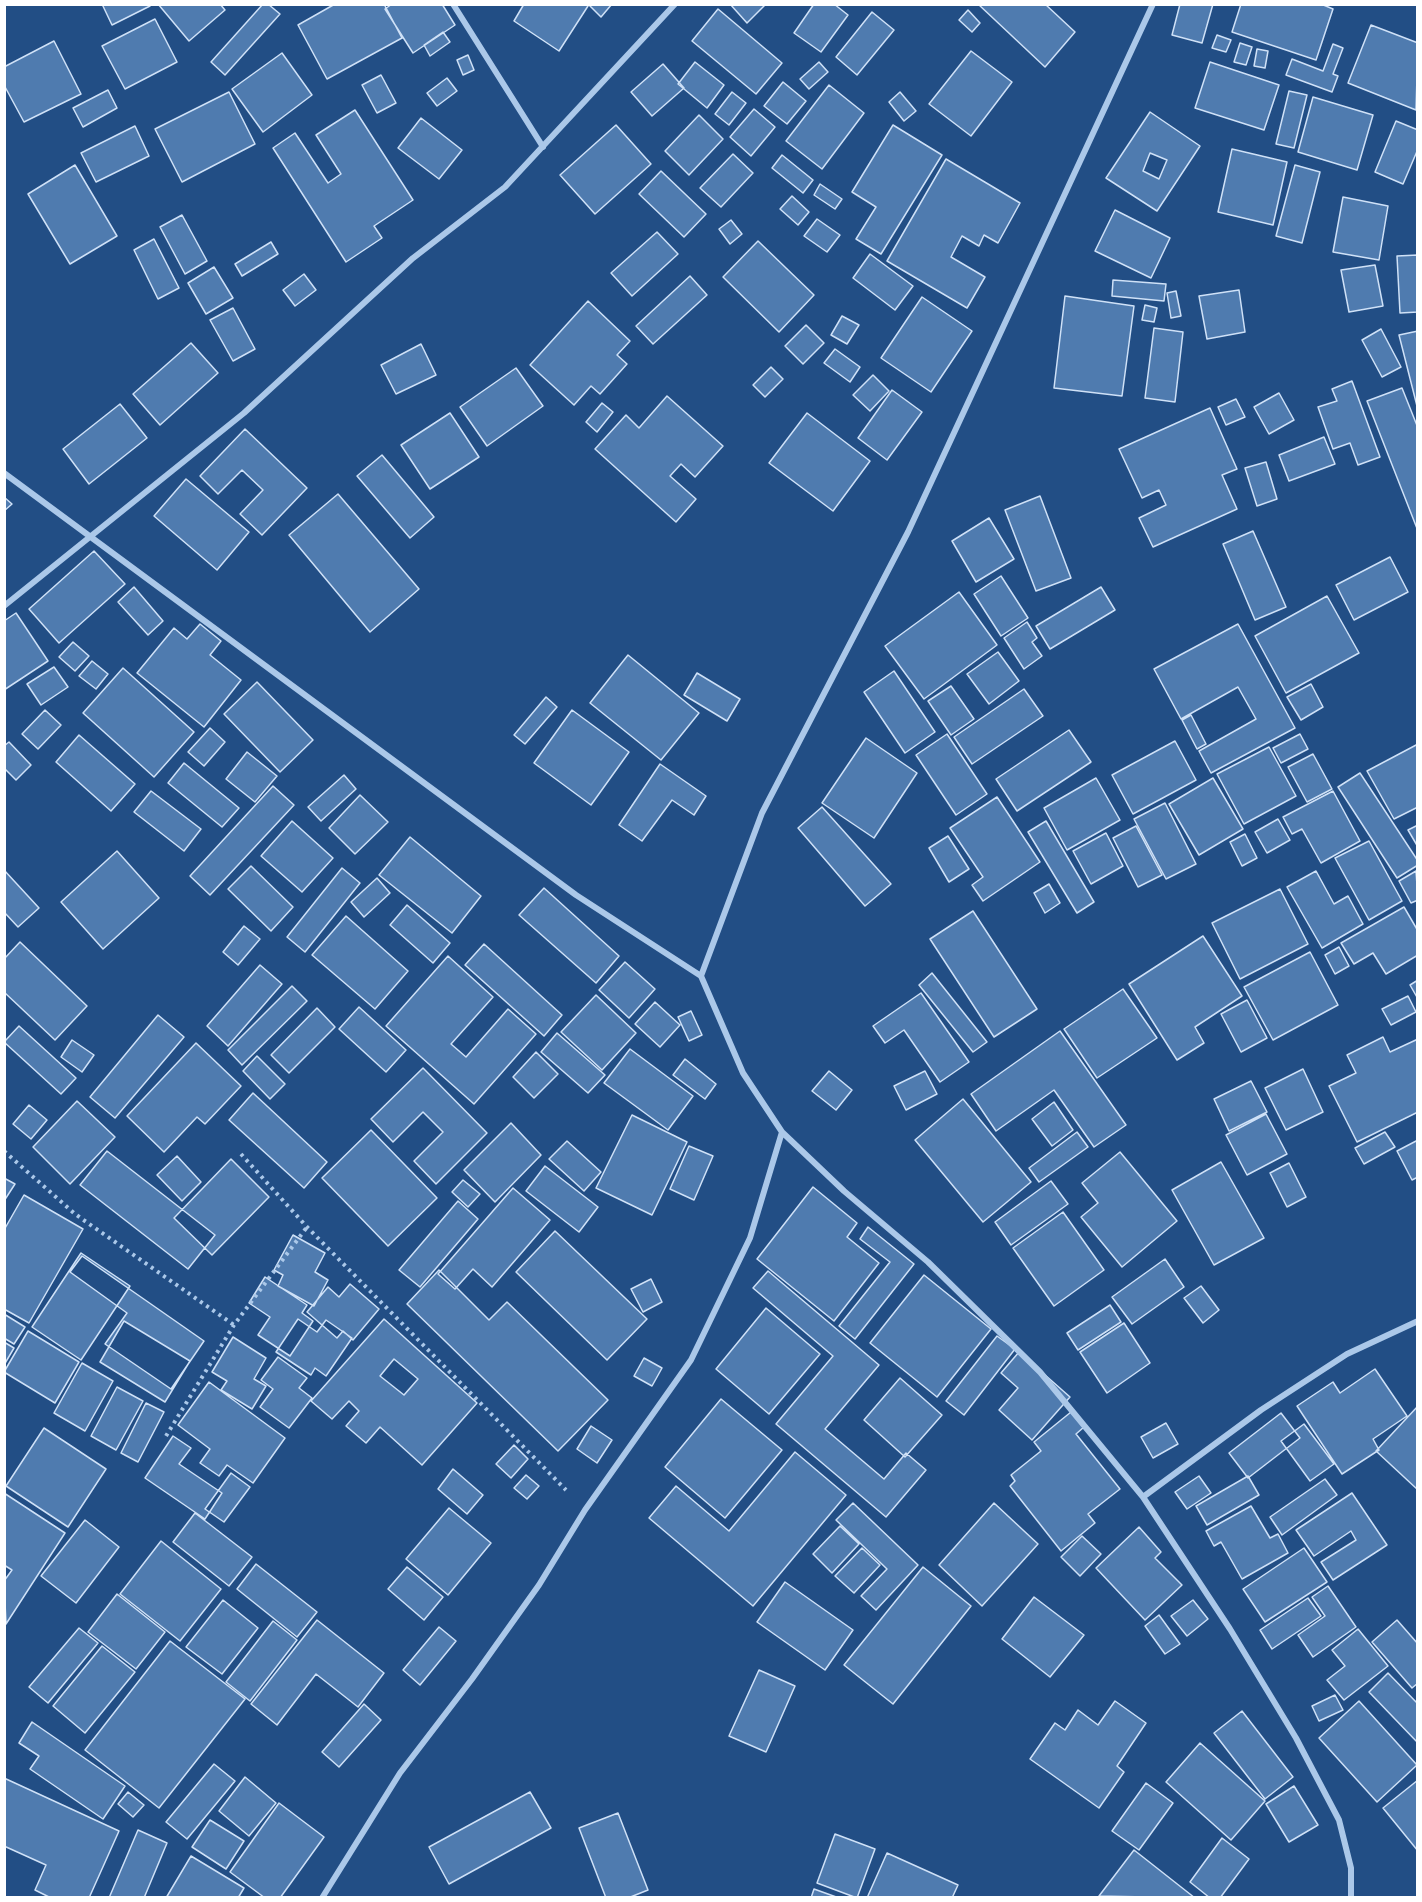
<!DOCTYPE html>
<style>
body{margin:0}
#map{position:relative;width:1422px;height:1902px;overflow:hidden;background:#224e85;font-family:Arial,sans-serif}
canvas{display:block}
.frame{position:absolute;inset:0;border:6px solid #fff;pointer-events:none}
</style>
<div id="map">
<canvas width="1422" height="1902"></canvas>
<div class="frame"></div>
</div>
<script>
const c = document.querySelector('canvas').getContext('2d');
c.lineJoin = 'round';
function paint(path, color) { c.fillStyle = color; c.fill(path, 'evenodd'); }
function strokePath(path, color, width, dash) { c.strokeStyle = color; c.lineWidth = width; c.lineCap = dash ? 'butt' : 'round'; c.setLineDash(dash || []); c.stroke(path); }
const building = new Path2D(`
 M102,4H149L150,6L112,25Z
 M158,4H220L225,10L189,41Z
 M263,4H268L280,14L225,75L211,62Z
 M335,4H384L402,38L327,79L298,25Z
 M392,4H442L455,25L413,53L385,9Z
 M524,4H585L588,6L559,51L514,21Z
 M588,4H612L601,17Z
 M730,4H766L747,23Z
 M814,4H834L848,15L821,52L794,33Z
 M978,4H1045L1075,32L1045,67Z
 M1180,4H1213L1202,43L1172,35Z
 M1241,4H1321L1333,9L1316,60L1232,32Z
 M718,9L782,63L756,94L692,41Z
 M968,10L980,23L972,32L959,20Z
 M872,12L894,30L857,75L836,57Z
 M155,19L177,62L125,89L102,46Z
 M1371,25L1418,43L1416,110L1348,83Z
 M443,32L450,42L430,56L424,45Z
 M1217,35L1231,40L1226,52L1212,48Z
 M54,41L81,94L24,122L4,85V67Z
 M1240,43L1252,47L1246,65L1234,62Z
 M1333,44L1343,48L1333,74L1338,76L1332,92L1286,75L1292,59L1323,71Z
 M1257,49L1268,51L1265,68L1254,66Z
 M971,51L1012,82L971,136L929,104Z
 M282,53L312,95L263,132L232,89Z
 M468,55L474,70L463,75L457,60Z
 M695,62L724,85L707,108L678,84Z
 M819,62L828,72L809,89L800,79Z
 M1210,62L1279,85L1264,130L1195,108Z
 M663,64L684,88L652,116L631,92Z
 M381,75L396,103L377,113L362,85Z
 M447,78L457,91L437,106L427,93Z
 M783,82L806,101L787,124L764,106Z
 M829,85L864,113L822,169L786,141Z
 M108,90L117,108L83,127L73,108Z
 M1289,91L1307,95L1294,148L1276,144Z
 M229,92L255,144L182,182L155,129Z
 M732,92L746,103L729,125L715,114Z
 M900,92L916,111L904,121L889,102Z
 M1313,97L1373,115L1357,170L1298,152Z
 M754,109L775,127L751,156L730,137Z
 M355,110L413,200L374,226L382,238L346,262L273,148L295,133L328,183L341,174L316,135Z
 M1150,112L1200,146L1157,211L1106,178ZM1150,153L1167,160L1159,179L1143,171Z
 M699,115L723,139L689,175L665,151Z
 M421,118L462,150L439,179L398,148Z
 M1396,121L1418,130V149L1403,184L1375,172Z
 M616,125L651,164L595,214L560,175Z
 M893,125L942,155L881,254L856,239L876,207L852,192Z
 M135,126L149,156L96,182L81,153Z
 M1232,149L1287,162L1273,225L1218,212Z
 M733,154L753,173L721,207L700,188Z
 M782,155L813,180L803,193L772,168Z
 M946,159L1020,203L998,243L984,235L979,246L962,236L951,257L985,277L967,308L887,261Z
 M75,165L117,236L70,264L28,194Z
 M1295,165L1320,172L1302,243L1276,236Z
 M661,171L706,214L684,237L639,194Z
 M820,184L842,199L835,209L814,195Z
 M792,196L809,212L798,225L780,209Z
 M1343,197L1388,206L1379,260L1333,252Z
 M1115,210L1170,238L1151,278L1095,251Z
 M182,215L207,261L185,274L160,227Z
 M817,219L840,235L827,252L804,236Z
 M731,220L742,234L730,244L719,229Z
 M657,232L678,254L632,296L611,273Z
 M154,239L179,288L158,299L134,250Z
 M758,241L814,295L779,332L723,277Z
 M271,242L278,254L242,276L235,264Z
 M870,254L913,286L895,310L853,278Z
 M1418,255V312L1400,313L1397,256Z
 M1375,265L1383,306L1349,312L1341,270Z
 M214,267L233,298L206,314L188,283Z
 M304,274L316,290L295,306L283,290Z
 M690,276L707,295L653,344L636,326Z
 M1113,280L1166,284L1164,301L1112,296Z
 M1239,290L1245,332L1207,339L1199,296Z
 M1176,291L1181,316L1171,318L1167,293Z
 M1065,296L1134,306L1122,396L1054,388Z
 M922,297L972,331L931,392L881,358Z
 M588,301L630,341L617,355L627,364L600,394L591,386L574,405L530,365Z
 M1145,305L1157,308L1154,322L1142,320Z
 M233,308L255,349L233,361L210,320Z
 M842,316L859,325L847,344L831,335Z
 M806,325L824,343L803,364L785,346Z
 M1154,328L1183,332L1175,402L1145,398Z
 M1381,329L1401,367L1382,377L1362,340Z
 M1418,331V410L1399,335Z
 M191,343L218,373L160,425L133,394Z
 M421,344L436,375L396,394L381,365Z
 M835,349L860,367L850,382L824,363Z
 M771,367L783,379L765,397L753,385Z
 M516,368L543,406L487,446L460,407Z
 M873,375L889,391L870,411L853,395Z
 M1352,381L1380,457L1358,465L1350,443L1333,449L1318,407L1337,401L1332,389Z
 M1402,388L1418,428V531L1367,401Z
 M892,390L922,412L887,460L858,438Z
 M1279,393L1294,420L1269,434L1254,407Z
 M667,396L723,446L695,477L681,464L670,476L696,499L676,522L595,449L626,415L639,428Z
 M1236,399L1245,417L1226,425L1218,407Z
 M602,403L613,412L597,432L586,422Z
 M120,404L147,438L89,484L63,449Z
 M1210,408L1237,469L1222,475L1237,509L1153,547L1139,518L1166,505L1159,490L1142,498L1119,449Z
 M450,413L479,457L430,489L401,445Z
 M807,413L870,461L833,511L769,463Z
 M245,429L307,488L262,535L240,514L263,490L242,470L218,494L200,476Z
 M1324,437L1335,464L1289,481L1279,455Z
 M382,455L434,517L410,538L357,476Z
 M1266,462L1277,499L1257,506L1245,468Z
 M186,479L249,532L217,570L154,516Z
 M338,494L419,589L370,632L289,535Z
 M1040,496L1071,578L1036,591L1005,510Z
 M4,497L12,504L4,511Z
 M989,518L1014,559L976,582L952,541Z
 M1253,531L1286,607L1255,620L1223,544Z
 M94,551L125,584L59,643L29,609Z
 M1390,557L1408,592L1354,620L1336,585Z
 M1001,576L1028,618L1001,636L974,594Z
 M134,587L163,621L148,635L118,602Z
 M1101,587L1115,610L1050,649L1036,626Z
 M959,592L997,645L924,699L885,646Z
 M1327,596L1359,653L1286,693L1255,636Z
 M16,613L48,661L4,690V621Z
 M1027,622L1037,638L1032,642L1042,656L1024,669L1004,638Z
 M200,624L221,641L210,655L241,680L204,727L137,673L174,628L187,639Z
 M1238,624L1295,728L1211,773L1199,751L1256,719L1238,687L1181,719L1154,669Z
 M73,642L89,656L75,671L59,657Z
 M998,652L1019,681L989,704L967,674Z
 M628,655L699,713L661,760L590,703Z
 M92,661L108,674L96,689L79,676Z
 M54,667L68,687L41,705L27,684Z
 M123,668L194,732L154,777L83,713Z
 M894,671L935,732L905,753L864,692Z
 M697,673L740,699L727,721L684,695Z
 M257,682L313,740L280,772L224,714Z
 M1311,684L1323,707L1301,720L1287,697Z
 M951,686L974,719L951,735L928,701Z
 M1024,689L1043,716L972,764L954,737Z
 M546,697L557,707L525,744L514,735Z
 M45,710L61,725L38,749L22,734Z
 M572,710L629,752L591,805L534,763Z
 M1191,715L1206,744L1197,749L1182,720Z
 M210,728L225,742L204,766L188,752Z
 M1069,730L1091,762L1017,811L996,779Z
 M947,734L987,794L956,815L916,755Z
 M1300,734L1308,749L1281,763L1273,748Z
 M79,735L135,784L111,811L56,762Z
 M866,738L917,773L874,838L822,803Z
 M1175,741L1196,780L1133,814L1112,775Z
 M9,742L31,765L16,780L4,768V746Z
 M1418,744V807L1394,819L1367,771Z
 M1269,747L1296,796L1244,824L1217,774Z
 M247,752L277,776L255,802L226,779Z
 M1313,754L1332,789L1307,802L1288,767Z
 M184,763L239,808L222,827L168,783Z
 M660,764L706,796L694,815L672,800L642,841L619,825Z
 M1360,773L1418,861V865L1397,878L1338,787Z
 M344,775L356,789L321,821L308,807Z
 M1096,778L1120,820L1067,850L1044,808Z
 M1213,778L1243,829L1199,855L1169,804Z
 M273,786L294,805L210,895L190,876Z
 M151,791L201,829L184,851L134,812Z
 M1333,791L1360,841L1321,863L1302,829L1292,834L1283,817Z
 M360,795L388,822L355,854L329,828Z
 M997,797L1040,862L983,901L972,885L983,877L950,828Z
 M1165,803L1196,864L1166,879L1134,819Z
 M822,807L891,884L865,906L798,828Z
 M1278,819L1290,840L1267,853L1255,832Z
 M292,821L333,858L302,892L261,856Z
 M1046,821L1094,902L1077,913L1028,832Z
 M1418,825V847L1408,830Z
 M1136,826L1162,875L1138,887L1113,838Z
 M1106,833L1123,866L1091,884L1073,851Z
 M1245,834L1257,858L1242,866L1230,842Z
 M948,836L969,869L949,882L929,848Z
 M410,837L481,896L452,933L379,875Z
 M1369,841L1402,901L1369,920L1335,858Z
 M117,851L159,898L103,949L61,902Z
 M251,866L293,907L271,931L228,889Z
 M342,868L360,883L305,952L287,937Z
 M4,870L39,908L18,927L4,912Z
 M1316,871L1334,904L1348,896L1363,924L1322,948L1287,887Z
 M1416,871L1418,900L1411,903L1399,881Z
 M377,878L390,893L364,917L351,902Z
 M1049,884L1060,903L1045,913L1034,893Z
 M544,888L619,956L596,983L519,915Z
 M1280,889L1308,944L1240,979L1212,923Z
 M407,905L450,943L433,963L390,925Z
 M1404,907L1418,931V955L1386,974L1373,953L1354,964L1341,943Z
 M973,911L1037,1009L994,1037L930,939Z
 M346,916L408,971L375,1009L312,955Z
 M244,926L260,939L238,965L223,952Z
 M1203,936L1242,996L1195,1027L1204,1043L1177,1060L1129,984Z
 M20,942L87,1006L55,1040L4,992V959Z
 M484,944L562,1015L544,1036L465,965Z
 M1339,947L1349,966L1335,974L1325,955Z
 M1310,952L1338,1005L1273,1040L1244,987Z
 M448,956L493,997L451,1044L466,1057L508,1009L536,1034L474,1104L386,1026Z
 M625,962L655,989L629,1018L599,990Z
 M260,965L282,984L228,1046L207,1026Z
 M932,973L987,1042L973,1052L919,985Z
 M1418,980V999L1410,985Z
 M292,986L307,1001L242,1065L228,1050Z
 M1123,989L1157,1038L1097,1078L1064,1029Z
 M921,993L969,1062L940,1082L904,1030L885,1043L873,1026Z
 M596,995L636,1033L602,1070L561,1032Z
 M1408,996L1416,1012L1391,1025L1382,1009Z
 M1247,1000L1267,1038L1241,1052L1221,1014Z
 M655,1002L680,1025L660,1047L635,1024Z
 M359,1007L406,1050L386,1072L339,1029Z
 M317,1008L335,1027L289,1073L271,1055Z
 M691,1011L702,1035L689,1041L678,1017Z
 M158,1015L184,1037L115,1118L90,1097Z
 M19,1026L76,1078L61,1094L4,1042Z
 M1060,1031L1126,1125L1094,1147L1054,1090L996,1131L971,1094Z
 M557,1033L605,1075L588,1093L541,1052Z
 M1383,1037L1390,1052L1418,1039V1112L1357,1142L1329,1086L1356,1073L1347,1055Z
 M72,1040L94,1055L82,1072L61,1057Z
 M196,1043L241,1086L205,1124L197,1117L164,1152L127,1116Z
 M630,1049L693,1096L668,1130L604,1083Z
 M536,1052L558,1074L534,1098L513,1077Z
 M257,1056L285,1084L270,1099L243,1071Z
 M685,1059L716,1084L705,1099L673,1075Z
 M423,1068L487,1133L436,1184L414,1161L443,1132L423,1112L393,1142L371,1119Z
 M1303,1069L1323,1112L1286,1130L1265,1088Z
 M829,1071L852,1090L836,1110L812,1091Z
 M925,1071L937,1094L906,1110L894,1086Z
 M1251,1081L1267,1112L1229,1131L1214,1099Z
 M253,1093L327,1162L304,1188L229,1120Z
 M963,1099L1031,1182L983,1222L915,1140Z
 M77,1101L115,1137L70,1184L33,1147Z
 M1054,1102L1073,1130L1052,1146L1032,1119Z
 M29,1105L47,1120L31,1139L13,1124Z
 M1266,1114L1287,1154L1247,1175L1226,1135Z
 M632,1115L687,1142L652,1215L596,1188Z
 M511,1123L541,1155L495,1202L464,1170Z
 M371,1130L437,1198L388,1246L322,1178Z
 M1077,1132L1088,1147L1039,1182L1029,1168Z
 M1385,1132L1395,1147L1364,1164L1355,1148Z
 M1418,1140V1177L1412,1180L1397,1151Z
 M567,1141L601,1172L584,1191L549,1159Z
 M689,1146L713,1156L694,1200L670,1189Z
 M107,1151L215,1235L188,1269L80,1185Z
 M1120,1152L1177,1221L1122,1267L1081,1217L1098,1203L1082,1183Z
 M177,1156L201,1182L182,1201L157,1175Z
 M231,1159L269,1197L212,1255L174,1218Z
 M1221,1162L1264,1238L1214,1265L1172,1190Z
 M1289,1163L1306,1197L1287,1207L1270,1173Z
 M545,1166L598,1207L579,1232L526,1191Z
 M4,1178L15,1184L4,1201Z
 M463,1180L480,1194L468,1207L452,1192Z
 M1051,1181L1068,1204L1011,1245L995,1222Z
 M813,1187L857,1223L847,1237L879,1263L834,1321L757,1259Z
 M513,1188L550,1220L492,1287L473,1269L455,1289L438,1274Z
 M24,1195L83,1229L29,1323L4,1309V1230Z
 M458,1201L478,1219L420,1287L399,1270Z
 M1063,1212L1104,1270L1054,1306L1013,1248Z
 M868,1227L914,1264L855,1339L839,1326L890,1262L860,1239Z
 M555,1231L647,1319L607,1360L516,1272Z
 M293,1235L325,1253L315,1272L328,1280L314,1306L278,1286L283,1275L274,1270Z
 M81,1253L130,1286L81,1360L32,1327Z
 M82,1256L204,1341L171,1389L105,1344L127,1313L70,1272Z
 M1165,1259L1184,1287L1132,1324L1112,1297Z
 M439,1270L489,1320L507,1302L608,1400L558,1451L407,1304Z
 M768,1271L879,1365L825,1429L884,1479L906,1453L926,1470L886,1517L776,1424L833,1356L753,1288Z
 M924,1275L991,1329L937,1397L870,1343Z
 M265,1277L307,1305L302,1313L313,1321L290,1356L258,1335L270,1317L249,1303Z
 M651,1279L662,1302L643,1312L631,1289Z
 M350,1284L379,1309L353,1340L343,1331L337,1338L307,1312L328,1287L339,1297Z
 M1201,1286L1219,1310L1203,1323L1184,1298Z
 M1110,1305L1121,1322L1078,1350L1067,1333Z
 M766,1308L820,1354L769,1414L716,1369Z
 M4,1314L25,1327L14,1344L4,1338Z
 M298,1319L317,1332L326,1320L352,1338L326,1376L315,1368L311,1375L276,1352Z
 M384,1319L477,1403L422,1465L380,1427L366,1443L346,1426L359,1411L349,1401L332,1419L311,1401ZM394,1359L418,1379L404,1395L380,1376Z
 M124,1321L190,1361L165,1402L100,1362Z
 M1124,1323L1150,1363L1107,1393L1080,1352Z
 M28,1331L79,1362L55,1403L4,1372Z
 M997,1336L1015,1349L964,1415L946,1401Z
 M233,1337L266,1358L254,1379L266,1386L252,1409L221,1390L227,1381L212,1372Z
 M4,1342L14,1348L4,1365Z
 M1019,1352L1070,1397L1032,1440L999,1410L1018,1388L1001,1373Z
 M278,1357L307,1378L299,1388L312,1398L289,1428L260,1407L273,1389L261,1380Z
 M644,1358L662,1368L652,1386L634,1376Z
 M82,1363L113,1381L85,1431L54,1413Z
 M1375,1369L1407,1416L1373,1439L1379,1450L1342,1474L1297,1406L1333,1382L1340,1393Z
 M900,1378L942,1415L905,1457L864,1420Z
 M209,1382L285,1438L253,1483L227,1465L219,1476L200,1463L210,1449L178,1425Z
 M117,1387L143,1401L116,1450L91,1436Z
 M721,1399L782,1450L725,1518L665,1467Z
 M146,1403L164,1412L138,1462L121,1453Z
 M1418,1406V1490L1376,1451Z
 M1071,1412L1084,1427L1076,1434L1120,1489L1088,1514L1095,1523L1061,1551L1010,1486L1015,1481L1011,1475L1041,1451L1034,1442Z
 M1281,1413L1300,1438L1248,1478L1229,1453Z
 M1166,1423L1178,1444L1153,1458L1141,1437Z
 M1304,1424L1334,1464L1310,1481L1281,1441Z
 M591,1426L612,1440L597,1463L577,1449Z
 M44,1428L106,1469L68,1527L6,1486Z
 M173,1436L191,1448L179,1464L222,1493L205,1519L145,1478Z
 M514,1445L528,1459L511,1478L496,1464Z
 M795,1452L846,1495L753,1606L649,1518L676,1486L729,1531Z
 M453,1469L483,1495L467,1514L438,1489Z
 M231,1473L250,1487L224,1522L205,1509Z
 M526,1475L539,1486L527,1499L514,1488Z
 M1199,1476L1211,1493L1187,1509L1175,1492Z
 M1248,1476L1259,1495L1207,1525L1196,1506Z
 M1325,1479L1337,1495L1282,1535L1270,1517Z
 M4,1493L65,1533L6,1624L4,1581L12,1570L4,1565Z
 M1352,1493L1387,1545L1333,1580L1321,1562L1356,1540L1351,1531L1314,1556L1296,1530Z
 M853,1503L918,1565L876,1610L861,1596L887,1569L836,1520Z
 M994,1503L1038,1544L982,1606L939,1565Z
 M1251,1506L1270,1538L1278,1534L1288,1553L1242,1579L1221,1542L1214,1546L1206,1531Z
 M449,1508L491,1543L448,1595L406,1559Z
 M195,1513L252,1557L229,1586L173,1542Z
 M85,1520L119,1547L76,1603L41,1576Z
 M840,1526L859,1544L832,1573L813,1554Z
 M1139,1527L1161,1552L1155,1558L1182,1585L1145,1620L1096,1568Z
 M1082,1536L1101,1554L1080,1576L1061,1557Z
 M161,1541L221,1589L180,1641L120,1594Z
 M862,1548L880,1565L854,1593L835,1576Z
 M1304,1548L1327,1582L1265,1622L1243,1589Z
 M256,1564L317,1612L297,1637L237,1589Z
 M407,1567L443,1597L424,1620L388,1589Z
 M923,1567L971,1606L893,1704L844,1665Z
 M785,1582L853,1630L825,1670L757,1622Z
 M1328,1586L1356,1627L1313,1657L1298,1635L1325,1616L1312,1597Z
 M117,1594L165,1632L136,1669L88,1632Z
 M1034,1597L1084,1635L1050,1677L1002,1639Z
 M1308,1598L1321,1616L1272,1649L1260,1630Z
 M223,1600L258,1628L222,1674L186,1647Z
 M1193,1600L1208,1619L1187,1636L1171,1616Z
 M1159,1615L1180,1644L1165,1654L1145,1626Z
 M317,1620L384,1673L358,1707L316,1674L277,1725L251,1704Z
 M1397,1620L1418,1644V1683L1412,1688L1372,1642Z
 M273,1621L297,1640L250,1701L226,1682Z
 M439,1627L456,1641L420,1685L403,1670Z
 M79,1628L98,1643L48,1703L29,1687Z
 M1358,1629L1388,1666L1344,1700L1327,1680L1345,1666L1332,1650Z
 M170,1641L245,1699L159,1808L85,1750Z
 M102,1646L135,1672L85,1733L53,1706Z
 M759,1670L795,1686L766,1752L729,1736Z
 M1388,1673L1418,1704V1743L1369,1692Z
 M1335,1695L1343,1710L1319,1721L1312,1706Z
 M1115,1701L1146,1723L1117,1766L1124,1772L1099,1808L1030,1759L1055,1723L1065,1730L1078,1710L1098,1725Z
 M1359,1701L1417,1765L1377,1802L1319,1738Z
 M364,1704L381,1720L339,1767L322,1752Z
 M1242,1711L1293,1777L1265,1799L1214,1733Z
 M32,1722L125,1786L103,1819L30,1769L39,1756L19,1743Z
 M1200,1743L1265,1801L1231,1840L1166,1782Z
 M214,1764L235,1781L187,1839L166,1822Z
 M245,1777L276,1803L249,1836L219,1811Z
 M4,1778L119,1831L89,1898H51L35,1890L46,1865L4,1846Z
 M1418,1780V1851L1383,1808Z
 M1146,1783L1173,1803L1139,1850L1112,1831Z
 M1294,1786L1318,1825L1289,1842L1266,1804Z
 M128,1792L144,1805L133,1817L118,1804Z
 M530,1792L551,1828L449,1884L429,1847Z
 M279,1803L324,1837L280,1898H265L230,1872Z
 M618,1813L648,1890L628,1898H606L579,1828Z
 M210,1820L244,1841L226,1869L192,1847Z
 M138,1830L167,1843L144,1898H109Z
 M835,1834L875,1849L857,1898L817,1883Z
 M1222,1838L1249,1859L1220,1898H1210L1190,1882Z
 M1134,1850L1195,1898L1099,1896Z
 M887,1853L958,1885L952,1898H867Z
 M191,1856L244,1888L238,1898H166Z
 M814,1889L839,1898H811Z`);
paint(building, '#4f7baf');
strokePath(building, '#cfe1f7', 1.5);
strokePath(new Path2D(`
 M4,1151L75,1214L234,1325
 M241,1154L307,1227L566,1490
 M166,1436L234,1325L307,1227`), '#abc8e9', 4, [3, 4.5]);
strokePath(new Path2D(`
 M453,4L543,147
 M1153,4L908,532L762,813L701,976L743,1073L782,1132L844,1191L928,1262L1040,1372L1143,1497L1230,1629L1296,1738L1339,1820L1351,1868V1898
 M4,473L576,895L701,976
 M4,606L244,413L413,258L505,187L675,4
 M1143,1497L1261,1410L1347,1354L1418,1321
 M322,1898L400,1773L472,1679L539,1585L585,1510L691,1360L750,1238L782,1132`), '#abc8e9', 6);
</script>
